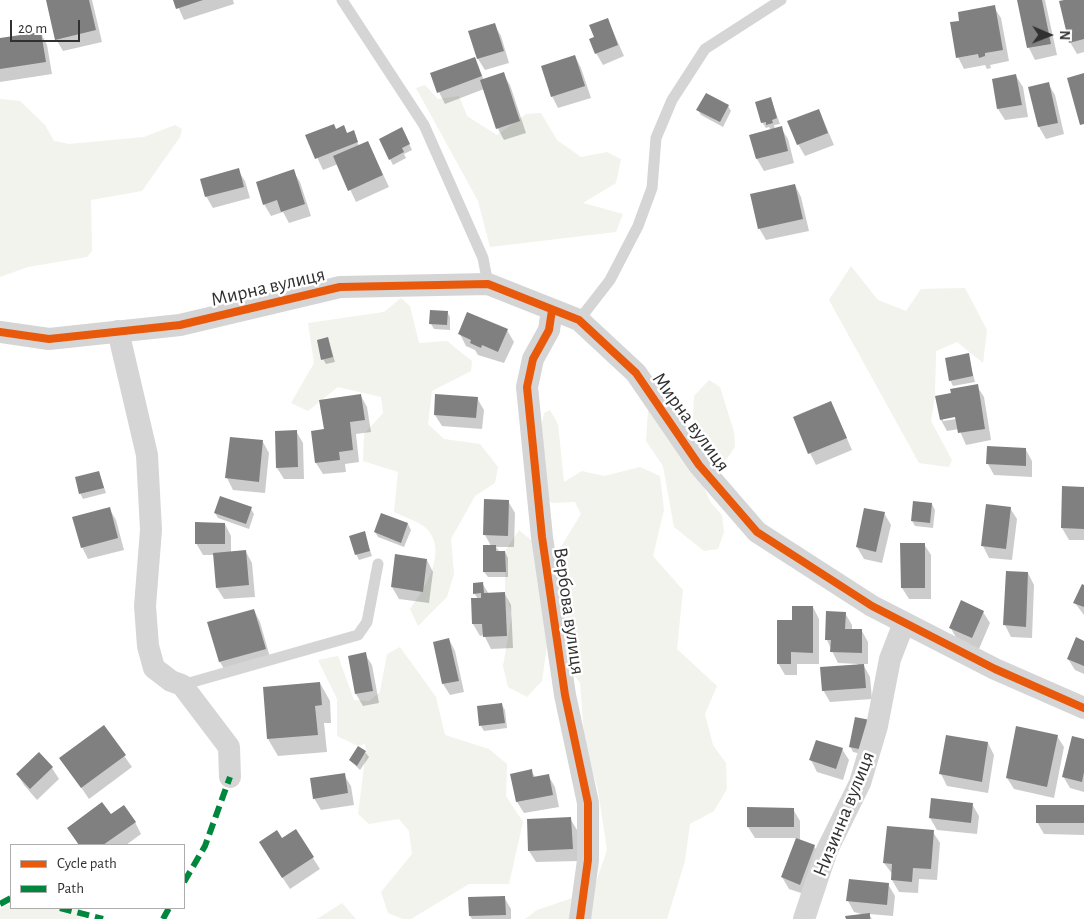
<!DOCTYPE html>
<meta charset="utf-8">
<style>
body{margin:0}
#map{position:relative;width:1084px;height:919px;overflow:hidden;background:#fff;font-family:"Alegreya Sans",sans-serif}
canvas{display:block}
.legend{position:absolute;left:10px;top:844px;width:175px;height:65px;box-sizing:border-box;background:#fff;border:1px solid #adadad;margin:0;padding:6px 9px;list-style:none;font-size:15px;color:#313131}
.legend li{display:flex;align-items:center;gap:10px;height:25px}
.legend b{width:25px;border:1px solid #adadad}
.north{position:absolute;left:1024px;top:10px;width:50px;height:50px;-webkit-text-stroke:4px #fff;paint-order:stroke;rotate:91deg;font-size:14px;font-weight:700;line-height:20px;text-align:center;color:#313131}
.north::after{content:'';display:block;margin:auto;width:18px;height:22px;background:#313131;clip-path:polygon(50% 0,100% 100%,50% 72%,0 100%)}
.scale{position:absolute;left:10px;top:20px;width:70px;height:22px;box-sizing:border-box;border:2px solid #313131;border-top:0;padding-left:6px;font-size:15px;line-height:18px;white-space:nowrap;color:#313131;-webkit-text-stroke:4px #fff;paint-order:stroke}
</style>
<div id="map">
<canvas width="1084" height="919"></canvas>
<ul class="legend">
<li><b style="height:6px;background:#e8590c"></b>Cycle path</li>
<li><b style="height:6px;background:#00873e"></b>Path</li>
</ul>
<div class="north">N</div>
<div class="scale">20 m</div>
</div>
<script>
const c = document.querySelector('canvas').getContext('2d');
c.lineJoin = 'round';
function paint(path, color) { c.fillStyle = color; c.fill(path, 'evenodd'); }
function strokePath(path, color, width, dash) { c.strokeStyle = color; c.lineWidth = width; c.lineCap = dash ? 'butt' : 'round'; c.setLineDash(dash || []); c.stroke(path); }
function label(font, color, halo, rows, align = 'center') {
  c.font = font + ' "Alegreya Sans",sans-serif'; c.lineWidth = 5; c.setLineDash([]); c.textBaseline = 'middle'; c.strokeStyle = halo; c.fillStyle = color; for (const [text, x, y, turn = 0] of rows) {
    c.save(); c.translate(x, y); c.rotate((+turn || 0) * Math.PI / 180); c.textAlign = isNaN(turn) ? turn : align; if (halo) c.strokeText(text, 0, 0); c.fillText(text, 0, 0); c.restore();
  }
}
paint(new Path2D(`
 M425,85L438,99L459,96L467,116L497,135L526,114L541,113L557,140L581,157L607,152L621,159L616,183L583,203L623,214L616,232L490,247L478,201L416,88Z
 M0,99L20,101L45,125L54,141L69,144L144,137L175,125L182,129L180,137L142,191L91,200L92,251L87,257L28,267L0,277Z
 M851,266L878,300L906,311L921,289L965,288L987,330L983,363L957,342L936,351L935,396L931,421L952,460L949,467L919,463L829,300Z
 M401,298L410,306L419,343L447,341L472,361L471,371L432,391L428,424L444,439L480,444L498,467L495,483L475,496L451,539L454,574L447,597L418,626L410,609C425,588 449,551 426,528C418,521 404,517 394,512L398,472L363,461L364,434L383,413L381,397L338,387L308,411L291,403L314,363L308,323L384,312Z
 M709,380L720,387L734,432L735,447L726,460L711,457L693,419L694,396Z
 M550,410L558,424L564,482L582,471L604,476L640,467L660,476L664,510L653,556L683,590L677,649L717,686L705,714L713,745L726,763L727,789L714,811L690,824L685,861L667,919H525L537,910L593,891L607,850L598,790L585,746L580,683L566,664L559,550L581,514L575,502L552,503L545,498L541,428L544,413Z
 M648,411L664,414L683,440L711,503L722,515L724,532L718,549L704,551L674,527L663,466L646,441Z
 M519,530L532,541L550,624L542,681L527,697L508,687L503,666L512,614L505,592V551Z
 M400,647L436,697L445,735L489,749L507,764L506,796L523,822L509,884H469L411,919H403L388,913L381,892L412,854L409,831L399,819L369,824L358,814L366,751L365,744L358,746L337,736V699L318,660L338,656L354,700L369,701L380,692L387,654Z
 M342,903L356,919H317Z
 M11,904V908H81L82,919H0V909Z`), '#f1f3ec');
paint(new Path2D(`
 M47,0H92L102,42L63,51L56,39Z
 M175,0H233L234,4L184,20Z
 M1019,0H1045L1057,55L1035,60L1029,48Z
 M1070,0H1084V52L1077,54L1070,42Z
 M994,7L1001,18L1009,61L990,65L991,68L987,69L985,65L964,69L958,57L961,22Z
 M608,20L624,56L603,65L596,53L595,38Z
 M494,24L501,36L509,63L485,70L478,59L470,32Z
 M41,33L47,45L52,74L0,82V40Z
 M575,56L581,68L591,98L558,108L552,96Z
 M474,59L484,80L503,74L510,85L526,133L504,140L498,129L484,89L445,104L439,92Z
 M1016,76L1023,87L1028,117L1005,120L998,109L993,80Z
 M1048,83L1055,95L1064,134L1046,139L1039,127L1030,88Z
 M771,99L780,124L774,125L775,129L781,128L788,139L794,163L764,171L757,159L751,135L771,130L769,127L766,128L762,122Z
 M728,106L731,111L723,127L701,115L698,110Z
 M819,110L834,145L805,156L798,144Z
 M336,130L347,134L353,132L359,146L368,142L389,187L356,202L338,164L323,170L307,136Z
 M405,134L412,150L404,154L406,158L393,165L390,159Z
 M238,170L245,181L250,198L213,208L206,196Z
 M293,171L300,182L311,216L289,223L283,212L271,216L264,204Z
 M795,185L801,197L809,231L766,240L759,228Z
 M447,312L450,317V330L434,329L431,324Z
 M507,330L514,342L504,363L478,355L475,350L466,346L460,334Z
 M328,338L335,362L326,364L323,359Z
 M968,355L975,382L953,386L950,380Z
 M977,386L984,397L991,440L966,445L959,429L947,431L941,420ZM961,415L962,418L943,421V418Z
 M361,396L367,407L371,432L356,434L359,462L345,464L346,472L323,474L316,463L326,430Z
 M477,398L484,410L482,429L442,426L435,415Z
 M831,402L852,450L816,465L810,453Z
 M296,431L303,443L304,479H284L277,468Z
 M263,442L269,453L265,493L233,490L227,478Z
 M1026,450L1032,461V477L994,475L988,464Z
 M99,472L106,493L83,499L80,493Z
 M1063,487L1084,490V540H1069L1062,528Z
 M508,501L515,513L514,547H496L499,551L505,552L508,558V577H488L484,572L491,546L485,535Z
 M932,504L935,510L933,528L915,526L912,521Z
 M109,508L116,520L124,550L88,559L82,547Z
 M1010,508L1017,519L1012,560L989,558L983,546Z
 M251,509L254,514L249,529L218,518L215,513Z
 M884,513L891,525L882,563L864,559L857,547Z
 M382,514L408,524L411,530L404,547L378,537L375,532Z
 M225,524L231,536V553L246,552L252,563L255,597L224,599L217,588L214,555H203L196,543Z
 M364,533L372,556L359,560L356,554Z
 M924,544L931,555V599H909L902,588Z
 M427,560L433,572L429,603L399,599L392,587Z
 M1028,573L1034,585L1032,638L1011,637L1005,625Z
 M482,583L489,594H505L511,605L513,648L491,649L484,635L480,636L473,624L478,599L474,593Z
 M1084,587V615L1075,603Z
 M813,607L819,619V664H797V675H785L778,663L793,621Z
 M254,610L260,622L271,661L227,674L220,662L209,623Z
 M983,612L990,623L979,649L957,639L950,627Z
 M828,613H845L852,625V630L862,631L868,642V664H863L870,677L872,699L830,702L823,690L858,665V664L838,663L832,651L827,640Z
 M449,639L455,651L464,692L450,695L443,684Z
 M1084,642V674L1075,670L1068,659Z
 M365,654L372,665L379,703L363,706L356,694L350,657Z
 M320,683L330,701L331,723H324L327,752L278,756L268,739Z
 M502,705L505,710L507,728L484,731L481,726Z
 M856,719L866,755L853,752L850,746Z
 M104,727L132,767L89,799L61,758Z
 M1057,736L1064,747L1054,798L1014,789L1007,778Z
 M1084,741V792L1070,788L1063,776Z
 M988,743L994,755L988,793L947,786L941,774Z
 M842,749L849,760L843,780L817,772L811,760Z
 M365,752L369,757L360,770L350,760Z
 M52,768L59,779L37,800L24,785L17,774Z
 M531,771L536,778L548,775L555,787L559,807L524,813L517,802L512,775Z
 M344,775L351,786L354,805L321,810L314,798Z
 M972,804L979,816L977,834L937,830L930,818Z
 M1084,806V835L1044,834L1037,822Z
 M793,809L800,821V841L814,846L821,858L807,895L789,889L782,877L797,838H755L748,827Z
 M111,816L135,822L141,834L126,845H79L68,828Z
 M570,818L577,830L579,861L536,862L529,851Z
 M295,830L320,869L290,889L267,854Z
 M933,832L940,843L937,880L919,879L918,893L899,892L892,880L893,875L884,863Z
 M888,884L895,896L893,916L869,914L872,919H847L865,915L854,912L848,901Z
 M504,897L511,909V919H472L470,916Z`), '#0003');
paint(new Path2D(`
 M46,0H89L96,30L55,40Z
 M173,0H203L176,9Z
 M1017,0H1042L1051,44L1027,48Z
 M1064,0H1084V39L1069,43L1059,1Z
 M995,5L1003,50L985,53V56L979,58L978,54L956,58L950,22L959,21L958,12Z
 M608,18L618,45L595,54L589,39L594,37L589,25Z
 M495,23L504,51L477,59L468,31Z
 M41,32L46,62L0,69V38Z
 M575,55L585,86L551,97L541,66Z
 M475,57L482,76L437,93L430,73Z
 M504,72L520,121L496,129L480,80Z
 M1084,73V124L1080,125L1067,78Z
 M1016,74L1022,105L997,109L992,79Z
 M1049,82L1058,123L1038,127L1028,87Z
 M706,93L729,105L720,122L696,110Z
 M771,97L777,118L772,120L773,123L766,125V122L761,123L755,102Z
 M819,109L828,133L797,145L787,121Z
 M334,124L336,129L344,125L347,133L354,130L358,142L315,159L305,135Z
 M782,126L788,151L756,159L749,135Z
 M402,127L410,144L402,148L404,152L389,160L379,139Z
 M368,141L383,175L348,191L333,156Z
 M239,168L244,187L205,197L200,179Z
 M294,169L305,204L281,212L277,200L263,205L256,182Z
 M795,184L803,219L758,229L750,194Z
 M430,310L448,311L447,325L429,324Z
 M467,312L508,329L498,352L482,345L481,348L470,343L471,340L458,334Z
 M328,337L333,357L321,360L317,340Z
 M969,353L973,376L949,381L945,358Z
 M978,384L985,429L958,433L955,417L940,420L935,396L951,393L950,389Z
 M361,394L365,420L350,422L353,450L339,452L340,460L315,463L311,431L324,429L319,400Z
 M435,394L478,397L476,418L434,415Z
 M831,401L847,438L808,454L793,417Z
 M297,430L298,467L276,468L275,431Z
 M230,437L263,440L259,482L225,478Z
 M987,446L1026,448V466L986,464Z
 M99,471L104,488L79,494L75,477Z
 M1062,486L1084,487V529L1061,528Z
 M220,496L252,507L246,524L214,513Z
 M484,499L509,500L508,536L483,535Z
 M913,501L932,503L930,523L911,521Z
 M986,504L1011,507L1006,549L981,546Z
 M110,507L118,538L81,548L72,517Z
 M864,508L885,512L876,552L856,547Z
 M381,513L408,523L401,543L374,532Z
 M195,522L225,523V544H195Z
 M365,531L370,551L355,555L349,536Z
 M900,543H925V588H901Z
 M483,545H496V551H505L506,572H483Z
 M246,550L249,585L216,588L213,553Z
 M395,554L427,559L423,592L391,587Z
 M1006,571L1028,572L1026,627L1003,625Z
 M483,582L484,593L505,592L507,636L483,637L482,624H472L471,598H481V593L473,594V583Z
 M1082,584L1084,585V607L1073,603Z
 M961,600L984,611L972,638L949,628Z
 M792,606H813V653L791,652V664H777V620H792Z
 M254,609L266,649L219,662L207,622Z
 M826,611L846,612L845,629H862V653L830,652L831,640H825Z
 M1076,637L1084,641V666L1067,659Z
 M449,638L459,681L442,684L433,642Z
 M366,652L373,691L355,694L348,656Z
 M864,664L866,688L822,691L820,667Z
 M320,682L322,705L315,706L318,735L267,739L263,687Z
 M502,703L505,723L479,726L477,706Z
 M855,717L870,720L864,750L849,747Z
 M104,725L126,755L81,788L59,758Z
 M1016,726L1058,735L1047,787L1006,778Z
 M946,735L988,742L982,782L939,774Z
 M1072,736L1084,739V772L1082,782L1062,777Z
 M816,740L843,748L836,769L809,760Z
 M358,746L366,751L357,766L349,760Z
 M39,752L53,767L30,789L16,774Z
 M532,769L533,777L549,774L553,795L516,802L510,774Z
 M345,773L348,793L313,799L310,778Z
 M931,798L973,803L971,823L929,818Z
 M102,802L111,814L124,805L136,822L103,845H79L67,828Z
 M1036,805H1084V823H1036Z
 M747,807L794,808V827H747Z
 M571,817L573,849L528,851L527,819Z
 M887,826L934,830L931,869L913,868L912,882L891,880L892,864L883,863Z
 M296,829L314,857L282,878L259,842L277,830L282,838Z
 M796,838L815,845L800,885L781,877Z
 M849,879L889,883L887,905L846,901Z
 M505,896L506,915L469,916L468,897Z
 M870,913V919H846L845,916Z`), '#808080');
strokePath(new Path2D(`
 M342,0L424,125L483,258L488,284
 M579,320L610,280L638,226L652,188L656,138L672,100L705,49L781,0
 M182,685L358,635L367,622L378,564`), '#d5d5d5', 11);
strokePath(new Path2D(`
 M552,310L549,330L533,359L527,387L542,537L565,695L588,803V860L580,919
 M118,331L147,455L151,530L145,606L148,646L154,668L171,681L182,685L229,747L230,777
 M0,332L49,339L180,325L340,287L488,284L579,320L636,373L699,465L757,532L872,606L995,669L1084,708
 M804,919L827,850L860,783L877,726L890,659L904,623`), '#d5d5d5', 22);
strokePath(new Path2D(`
 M184,882L205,846L230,777
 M0,904L11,898
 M60,908L103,919
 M163,919L169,908`), '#00873e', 6, [12, 6]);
strokePath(new Path2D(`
 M552,310L549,330L533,359L527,387L542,537L565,695L588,803V860L580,919
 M0,332L49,339L180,325L340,287L488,284L579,320L636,373L699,465L757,532L872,606L995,669L1084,708`), '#e8590c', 8);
label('20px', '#313131', '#fff', [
 ["Мирна вулиця",268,287,-13],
 ["Мирна вулиця",691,422,54],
 ["Вербова вулиця",569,611,82],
 ["Низинна вулиця",844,814,-68]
]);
</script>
